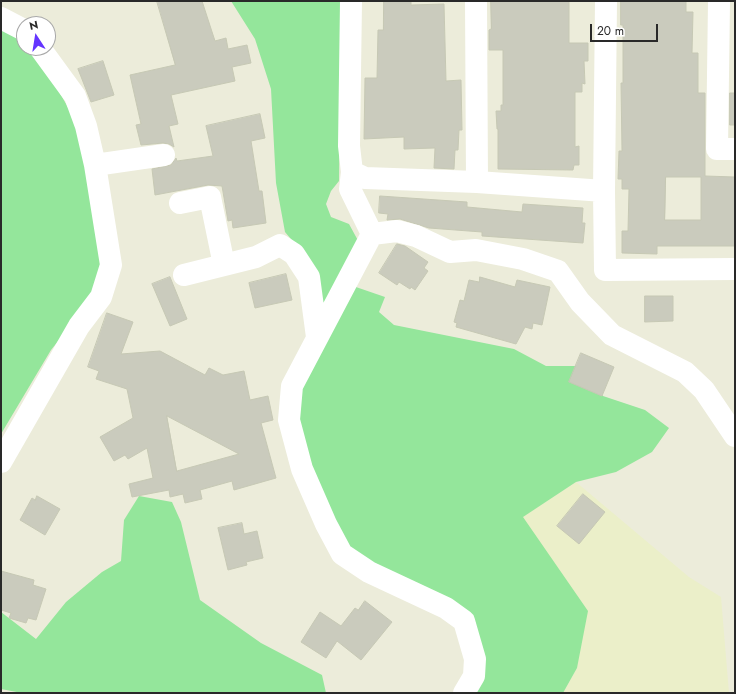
<!DOCTYPE html>
<style>
body{margin:0}
#map{position:relative;width:736px;height:694px;overflow:hidden;background:#ececda;font-family:Jost,sans-serif}
canvas{display:block}
.frame{position:absolute;inset:0;border:2px solid #292929;pointer-events:none}
.north{position:absolute;left:16px;top:16px;width:40px;height:40px;box-sizing:border-box;background:#fff;border:1px solid #a9a9a9;border-radius:50%;rotate:348deg;font-size:11px;font-weight:700;line-height:16px;text-align:center;color:#292929}
.north::after{content:'';display:block;margin:auto;width:14px;height:18px;background:#6535ff;clip-path:polygon(50% 0,100% 100%,50% 72%,0 100%)}
.scale{position:absolute;left:590px;top:24px;width:68px;height:18px;box-sizing:border-box;border:2px solid #292929;border-top:0;padding-left:5px;font-size:12px;line-height:14px;white-space:nowrap;color:#292929;-webkit-text-stroke:3px #fff;paint-order:stroke}
</style>
<div id="map">
<canvas width="736" height="694"></canvas>
<div class="frame"></div>
<div class="north">N</div>
<div class="scale">20 m</div>
</div>
<script>
const c = document.querySelector('canvas').getContext('2d');
c.lineJoin = 'round';
function paint(path, color) { c.fillStyle = color; c.fill(path, 'evenodd'); }
function strokePath(path, color, width, dash) { c.strokeStyle = color; c.lineWidth = width; c.lineCap = dash ? 'butt' : 'round'; c.setLineDash(dash || []); c.stroke(path); }
paint(new Path2D(`
 M576,482L689,577L721,597L729,693H563L577,668L522,517Z`), '#ebefc9');
paint(new Path2D(`
 M231,1H341L339,181L331,191L326,204L331,217L349,224L361,246L323,319L301,251L285,232L276,183L271,89L255,39Z
 M1,25L24,41V48H30L43,63L79,127L104,265L91,300L51,350L1,434Z
 M353,286L385,297L379,312L394,325L514,349L546,366H586L603,396L645,410L669,428L652,452L616,472L576,482L523,517L588,611L577,668L563,693H475L472,618L365,563L348,547L322,502L295,418L302,389Z
 M139,496L172,502L181,522L200,600L261,643L322,675L326,693H22L1,689V612L36,639L66,602L102,572L121,561L124,520Z`), '#94e69b');
const building = new Path2D(`
 M157,1H202L215,41L226,38L228,49L247,45L251,63L232,67L235,81L171,95L178,124L169,126L174,147L169,144L163,143L141,145L136,125L141,124L130,75L175,65Z
 M384,1H411V5L444,4L446,81L461,80L462,130H459L458,150H455L454,169L434,168L435,148L404,149V137L364,139L365,78H377L378,30H383Z
 M491,1H569V43H588V61H584L585,84L582,83V92H575V147L579,146V165H574L573,170L498,169V129H497L496,111H501V105H503V50H489V30L491,29Z
 M621,1H686V12H693L692,53H698V93H705V176L735,177V246H657V254L622,253V231H628L629,189H622V179H618L619,151H622L621,83H623V25H621ZM666,177H701V220H665Z
 M103,61L114,95L91,102L78,69Z
 M730,93H735V125H730Z
 M260,114L265,138L251,141L259,191H262L266,223L233,228L232,220L228,221L222,186L208,185L155,195L152,169L171,165L176,158L177,161L213,156L206,126Z
 M380,196L467,202V207L522,212L523,204L583,208L582,223H585L583,243L482,236V232L429,228L400,219L387,220L388,214L379,213Z
 M397,244L405,246L428,262L424,268L428,271L415,290L411,287L410,289L399,282L397,285L379,273Z
 M286,274L292,300L255,308L249,283Z
 M170,277L187,319L170,326L152,284Z
 M480,277L515,287L517,280L550,287L542,325L533,323L532,329L525,327L516,344L456,327L457,323L454,322L460,300L464,301L469,280L479,282Z
 M645,296H673V321L645,322Z
 M107,313L133,322L121,354L160,351L205,375L209,368L223,375L244,371L250,400L268,396L273,420L261,423L276,478L234,490L232,481L200,490L202,499L185,503L183,494L170,497L169,490L132,497L129,484L153,478L147,448L128,459L125,455L114,461L100,437L133,418L127,389L96,379L99,371L88,367ZM167,416L239,454L177,471Z
 M581,353L614,367L602,396L569,382Z
 M583,494L605,512L579,544L557,526Z
 M37,496L60,509L45,535L20,520L32,498L35,500Z
 M242,523L244,534L257,531L263,558L246,562L247,565L228,570L218,528Z
 M1,571L34,580L33,585L46,589L36,620L28,618L26,623L9,618L11,613L1,610Z
 M365,601L392,622L361,660L337,641L326,658L301,642L320,612L341,626L355,608L358,610Z`);
paint(building, '#cacbbd');
strokePath(building, '#c6c8b4', 1);
strokePath(new Path2D(`
 M351,1L349,146L352,172L365,178L477,182L604,191
 M476,1L477,182
 M606,1L604,191L605,270L735,269
 M719,1L717,149H735
 M1,18L24,30
 M95,165L164,155
 M352,172L350,189L372,234
 M180,203L210,197L224,265
 M372,234L292,386L289,420L302,469L326,524L342,554L369,572L446,608L464,621L475,659L474,676L464,693
 M372,234L397,231L416,236L450,252L476,250L523,259L558,271L580,302L612,335L685,372L704,390L735,436
 M184,275L256,257L280,245L294,254L309,277L317,337
 M1,462L79,326L101,297L111,265L95,165L86,126L75,96L40,48`), '#fff', 22);
</script>
